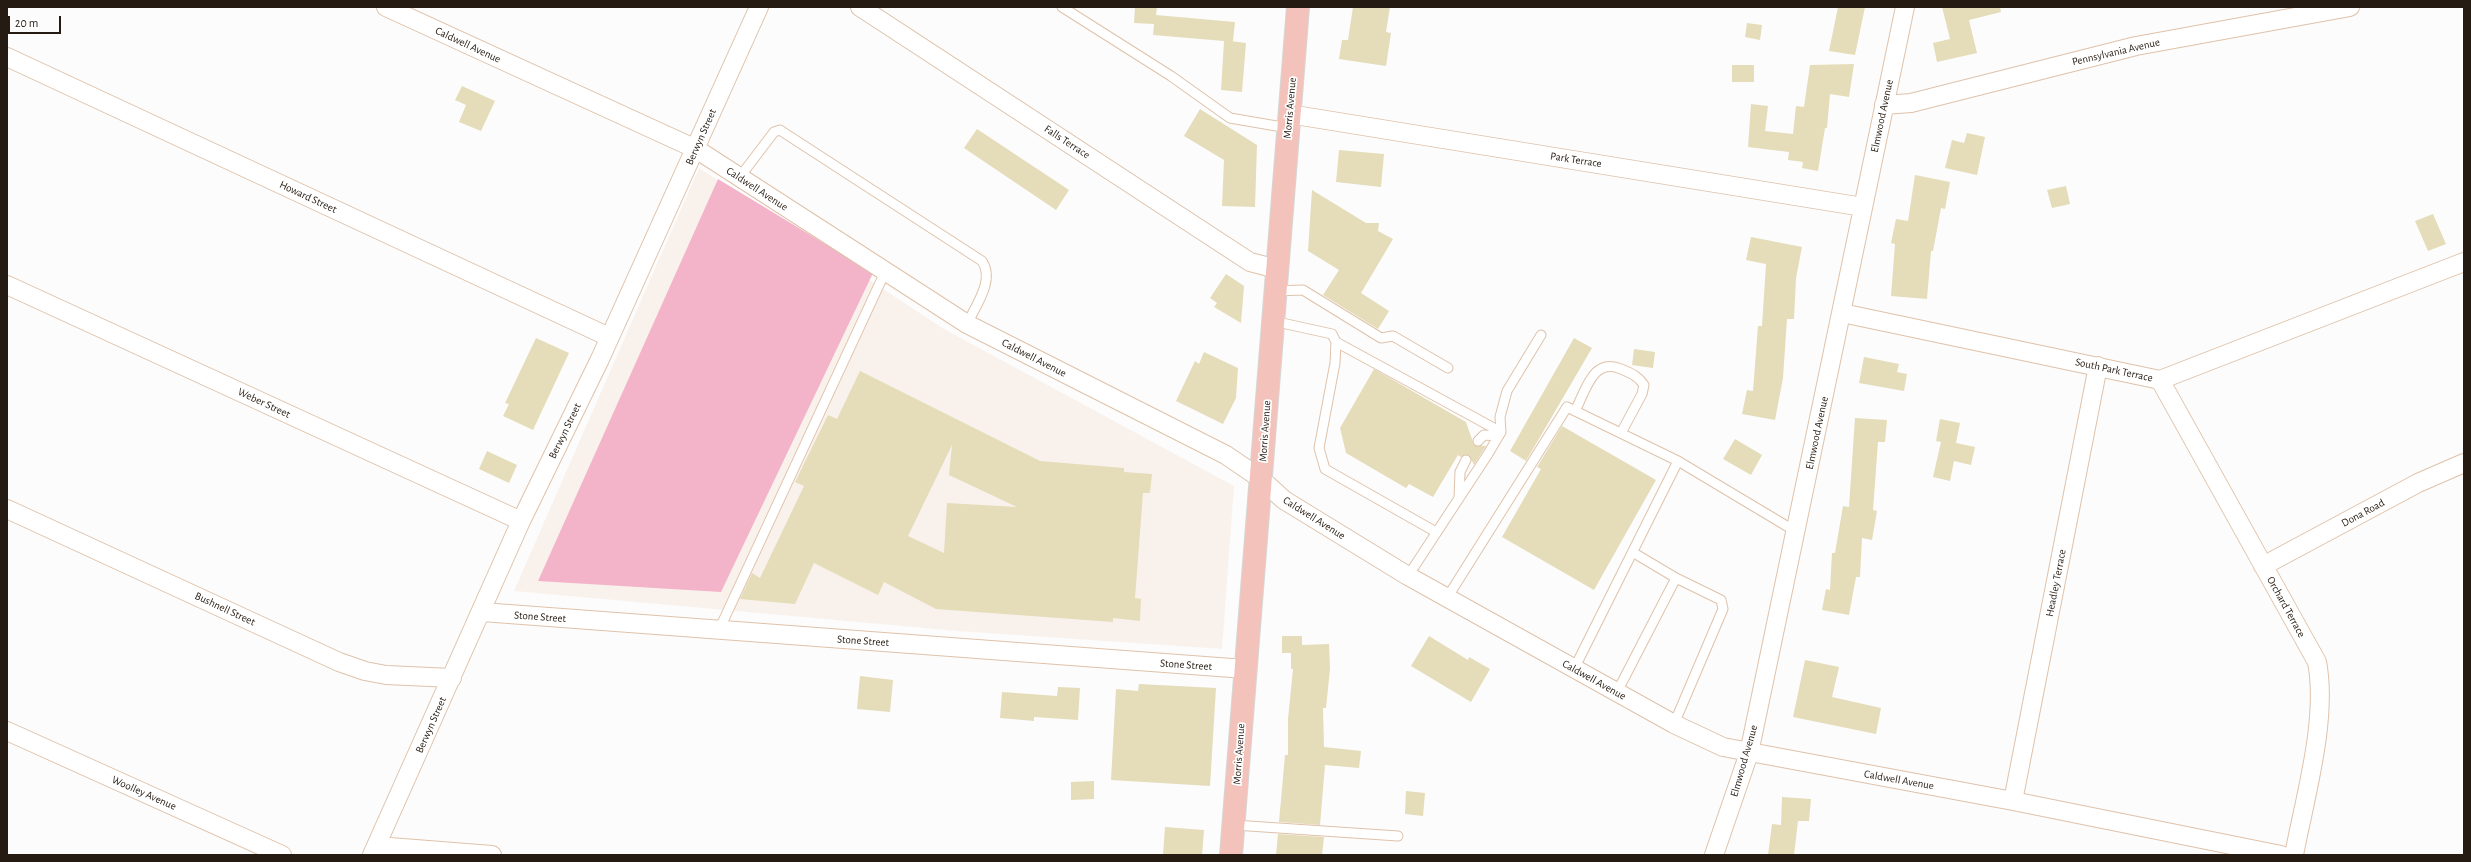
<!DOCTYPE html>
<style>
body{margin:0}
#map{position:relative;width:2471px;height:862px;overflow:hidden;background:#fcfcfc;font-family:"Alegreya Sans",sans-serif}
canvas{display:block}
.frame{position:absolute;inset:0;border:8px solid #251b12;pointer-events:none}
.scale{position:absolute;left:8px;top:16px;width:53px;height:18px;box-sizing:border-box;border:2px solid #251b12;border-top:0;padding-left:5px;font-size:12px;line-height:14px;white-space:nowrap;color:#251b12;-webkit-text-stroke:3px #fff;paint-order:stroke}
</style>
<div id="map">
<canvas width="2471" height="862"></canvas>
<div class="frame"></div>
<div class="scale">20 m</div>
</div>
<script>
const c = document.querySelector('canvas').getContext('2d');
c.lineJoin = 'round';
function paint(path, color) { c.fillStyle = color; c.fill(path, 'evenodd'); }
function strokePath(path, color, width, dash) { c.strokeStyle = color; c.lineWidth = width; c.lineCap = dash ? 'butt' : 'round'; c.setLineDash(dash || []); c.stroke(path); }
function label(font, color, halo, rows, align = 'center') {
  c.font = font + ' "Alegreya Sans",sans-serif'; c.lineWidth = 3.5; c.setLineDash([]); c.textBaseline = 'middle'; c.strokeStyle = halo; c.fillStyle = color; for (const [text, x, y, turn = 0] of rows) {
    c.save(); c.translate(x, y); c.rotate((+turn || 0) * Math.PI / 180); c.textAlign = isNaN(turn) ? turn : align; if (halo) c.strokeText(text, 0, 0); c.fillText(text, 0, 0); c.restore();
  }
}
paint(new Path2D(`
 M699,168L944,329L1234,486L1222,649L958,631L514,591Z`), '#f9f2ec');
paint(new Path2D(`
 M718,179L873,273L721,592L538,581Z`), '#f3b4ca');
paint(new Path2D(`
 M1135,7H1157L1156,15L1235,22L1233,41H1231L1246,43L1242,92L1221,90L1224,41L1153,35L1154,24L1134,23Z
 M1353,7H1390L1386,32L1391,33L1386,66L1339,59L1342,40H1348Z
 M1838,7H1865L1855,55L1829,51Z
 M1942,7H2000L2001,12L1969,20L1977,53L1937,62L1933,43L1950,39Z
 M1747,23L1762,25L1760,40L1745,37Z
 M1854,64L1849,97L1830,94L1827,128H1825L1818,171L1802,168L1803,162L1788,160L1789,152L1748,147L1751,104L1768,106L1765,131L1793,134L1796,106L1804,107L1810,65Z
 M1732,65H1754V82H1732Z
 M462,86L495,101L481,131L459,122L466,105L455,100Z
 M1200,109L1257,145L1255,207L1222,206L1224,160L1184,136Z
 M977,129L1069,190L1056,210L964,148Z
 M1967,133L1985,137L1977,175L1945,168L1952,140L1964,143Z
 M1339,150L1384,154L1381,187L1336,182Z
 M1915,175L1950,182L1945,209L1941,208L1933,251H1931L1927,299L1891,296L1895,244L1891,243L1896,219L1908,221Z
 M2066,186L2070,204L2052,208L2047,190Z
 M1312,190L1366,223H1379L1378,231L1393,239L1361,293L1389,311L1378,329L1323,295L1339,270L1308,251Z
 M2433,214L2446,244L2428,251L2415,221Z
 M1751,237L1802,247L1796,278L1794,319H1787L1783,378L1775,420L1742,414L1747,390L1753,391L1758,326H1762L1766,264L1746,260Z
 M1226,274L1244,286L1241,323L1214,307L1217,303L1210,298Z
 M536,338L569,353L533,430L503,416L509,404L505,403Z
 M1574,338L1592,348L1526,461L1510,451Z
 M1634,349L1655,352L1653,368L1632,365Z
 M1204,352L1238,368L1236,398L1223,424L1176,401L1195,361L1199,364Z
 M1864,357L1899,364L1897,372L1907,374L1904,391L1859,383Z
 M1374,369L1466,422L1474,445L1486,446L1474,465L1469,455L1461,457L1458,455L1433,497L1409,484L1406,488L1346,453L1340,428Z
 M860,371L1040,461L1124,468V472L1152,474L1150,493H1143L1135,598L1141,599L1140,621L1113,618V622L936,609L884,582L878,595L814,563L795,604L740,599L752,573L760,578L804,486L795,482L828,415L837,419ZM952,445L949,475L1017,507L947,503L944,553L908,536Z
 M1855,418L1887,420L1885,442H1878L1873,510L1877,511L1872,540L1862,538L1860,577H1856L1849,615L1822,610L1826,589L1830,590L1832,553H1835L1843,506L1849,507Z
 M1940,419L1960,423L1956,443L1975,447L1971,465L1954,461L1950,481L1933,477L1941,442L1936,441Z
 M1562,426L1656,480L1594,590L1502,537L1541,469L1537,467Z
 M1735,439L1762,455L1751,475L1723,459Z
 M487,451L517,465L509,483L479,469Z
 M1282,636H1302V645L1329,644L1330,669L1326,708H1323L1324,747L1361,751L1359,768L1325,765L1320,825L1279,822L1285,755H1288V719L1293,669H1291V653H1282Z
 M1429,636L1468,660L1469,657L1490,669L1471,702L1411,666Z
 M1805,660L1839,667L1832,697L1881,708L1876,734L1793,717Z
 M860,676L893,680L890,712L857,709Z
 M1139,684L1216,688L1210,786L1111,780L1116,689L1138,691Z
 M1058,687L1080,688L1078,720L1034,717V721L1000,718L1002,692L1057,696Z
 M1094,781V799L1071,800V782Z
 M1406,791L1425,793L1423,816L1405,814Z
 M1782,797L1811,799L1809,821H1798L1794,855H1768L1772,824L1781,825Z
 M1165,827L1204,830L1202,855H1163Z
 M1278,834L1324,837L1322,855H1276Z`), '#e5dcb9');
const lane = new Path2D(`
 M1062,7L1171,76L1230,118L1288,128
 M739,178L774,132L780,130L786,134L982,261C995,280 976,305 967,324
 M1275,291L1303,290L1381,338L1393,336L1448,368
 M1273,321L1332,334L1336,342L1501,432
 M1336,342L1335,363L1319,448L1325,469L1436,532
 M1575,411C1586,390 1593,357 1621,369C1631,373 1638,376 1644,385L1642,394L1621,433
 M1478,441L1484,435L1498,436
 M1459,498L1460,472L1466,460
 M1634,553L1676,578
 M1408,576L1488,454L1501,432L1500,417L1507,391L1541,335
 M1447,598L1567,407L1678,461L1795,531
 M719,630L885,272
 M1574,669L1678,461
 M1617,692L1676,578L1721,600L1723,609L1674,724
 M1234,825L1398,836`);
const street = new Path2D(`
 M386,7L696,149L967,324L1226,455L1261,479L1284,500L1408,576L1674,724L1723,747L2013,801L2281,855
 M860,7L1250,262L1277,269
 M7,57L609,337
 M1884,105L1911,103L2136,46L2350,7
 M1289,114L1863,207
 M7,285L521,521
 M1842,313L2160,380L2464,262
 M2160,380L2317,662C2328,719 2305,797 2294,855
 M7,509L339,662L365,671L386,675L452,678
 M2263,566L2418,483L2464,463
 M482,612L1245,669
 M7,731L282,855
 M2013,801L2098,366
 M377,846L492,855
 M372,855L521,521L600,359L759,7
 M1714,855L1749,753L1905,7`);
const primary = new Path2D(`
 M1231,855L1298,7`);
strokePath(lane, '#dfc2aa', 11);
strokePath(street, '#dfc2aa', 20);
strokePath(primary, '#d8d6d4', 24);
strokePath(lane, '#fff', 9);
strokePath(street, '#fff', 18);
strokePath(primary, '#f3c2ba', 22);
label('11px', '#251b12', '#fff', [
 ["Caldwell Avenue",468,45,25],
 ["Pennsylvania Avenue",2116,52,-13],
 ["Morris Avenue",1290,108,-85],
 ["Elmwood Avenue",1882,116,-78],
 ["Berwyn Street",701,137,-66],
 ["Falls Terrace",1067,142,33],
 ["Park Terrace",1576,160,9],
 ["Caldwell Avenue",757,189,33],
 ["Howard Street",308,197,25],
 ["Caldwell Avenue",1034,358,27],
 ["South Park Terrace",2114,370,12],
 ["Weber Street",264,403,25],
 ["Berwyn Street",565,431,-64],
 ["Morris Avenue",1265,431,-86],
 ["Elmwood Avenue",1817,433,-78],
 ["Dona Road",2363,513,-28],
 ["Caldwell Avenue",1314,518,32],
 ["Headley Terrace",2056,583,-79],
 ["Orchard Terrace",2286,607,61],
 ["Bushnell Street",225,609,25],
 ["Stone Street",540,617,4],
 ["Stone Street",863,641,4],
 ["Stone Street",1186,665,4],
 ["Caldwell Avenue",1594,680,29],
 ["Berwyn Street",431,725,-66],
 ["Morris Avenue",1239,754,-86],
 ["Elmwood Avenue",1744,761,-74],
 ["Caldwell Avenue",1899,780,10],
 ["Woolley Avenue",144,793,24]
]);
</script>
